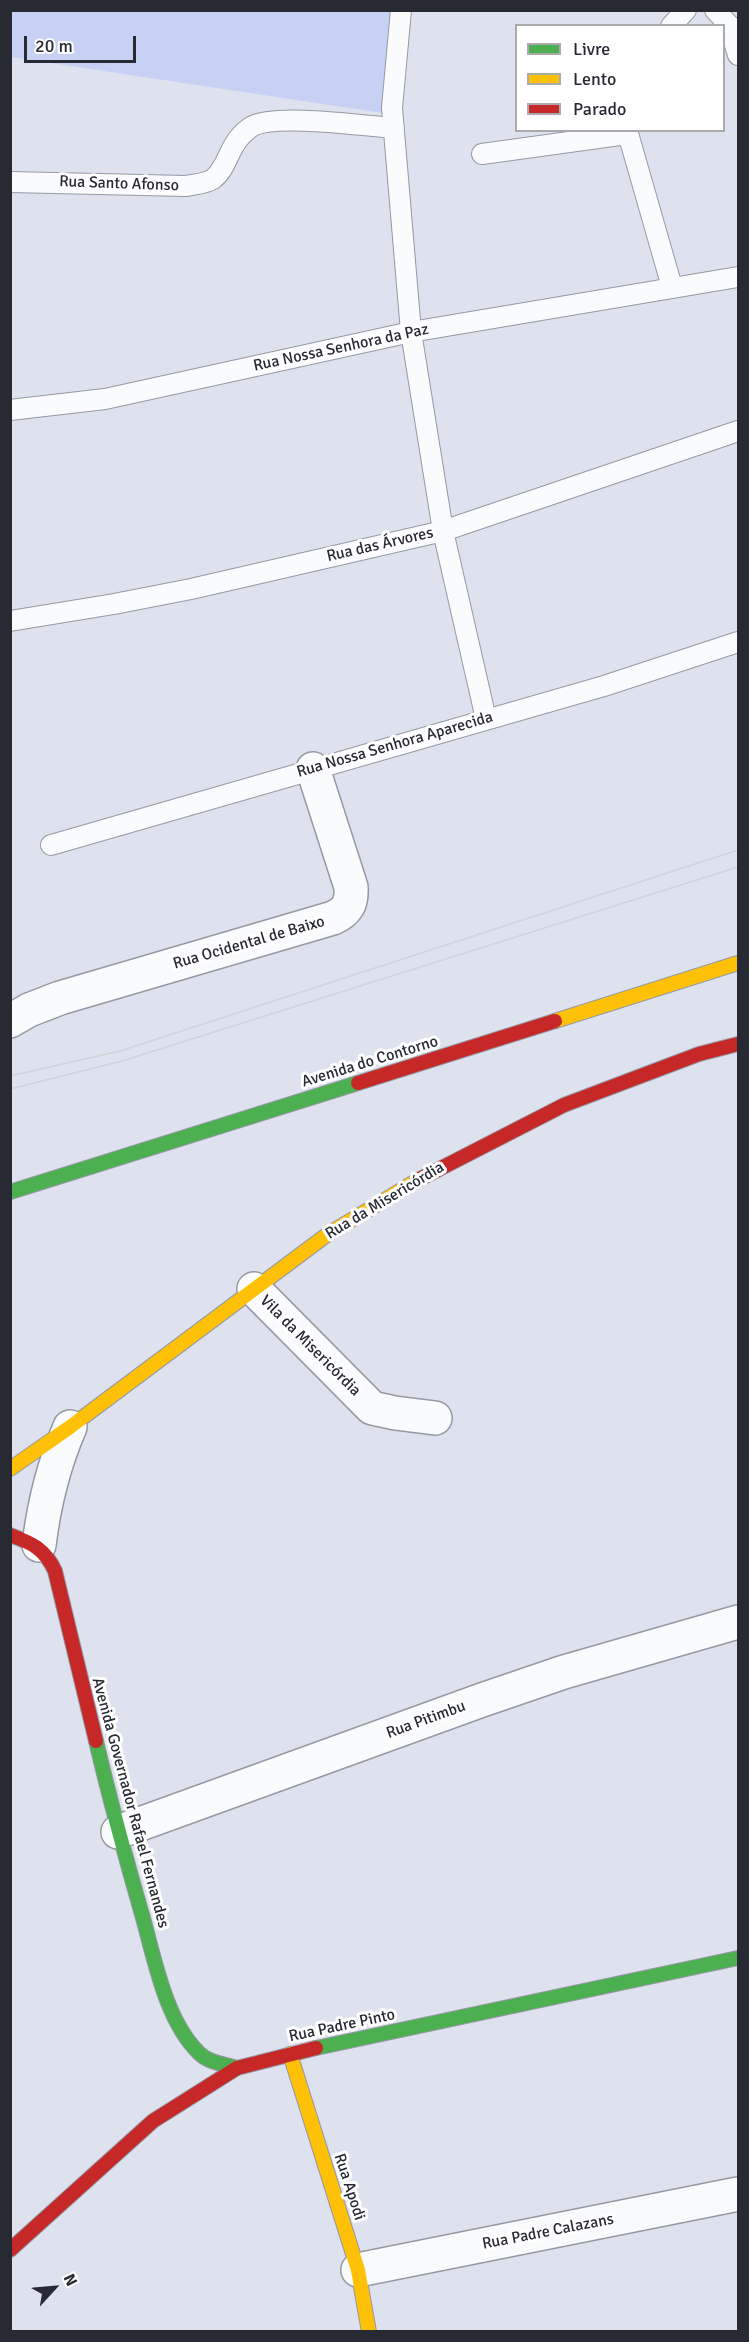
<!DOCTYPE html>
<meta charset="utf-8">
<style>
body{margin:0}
#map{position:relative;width:749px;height:2342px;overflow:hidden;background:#dee2ef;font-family:Signika,sans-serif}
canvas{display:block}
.frame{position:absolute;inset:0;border:12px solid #272a33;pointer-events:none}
.legend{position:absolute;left:515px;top:24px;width:210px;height:108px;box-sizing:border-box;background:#fff;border:2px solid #a9aaad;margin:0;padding:8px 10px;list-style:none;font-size:18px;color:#272a33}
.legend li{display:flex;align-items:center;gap:12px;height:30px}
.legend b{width:30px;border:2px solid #a9aaad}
.north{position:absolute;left:24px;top:2258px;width:60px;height:60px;-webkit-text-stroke:4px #fff;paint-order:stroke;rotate:64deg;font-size:16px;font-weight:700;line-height:24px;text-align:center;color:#272a33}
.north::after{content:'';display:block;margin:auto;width:21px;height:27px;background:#272a33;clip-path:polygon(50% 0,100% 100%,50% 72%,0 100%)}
.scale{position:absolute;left:24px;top:36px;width:112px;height:27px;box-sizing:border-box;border:3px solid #272a33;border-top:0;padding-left:8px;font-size:18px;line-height:21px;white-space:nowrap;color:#272a33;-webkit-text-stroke:4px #fff;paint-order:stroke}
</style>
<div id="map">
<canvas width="749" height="2342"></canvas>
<div class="frame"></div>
<ul class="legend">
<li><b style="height:8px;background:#4caf50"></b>Livre</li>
<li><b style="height:8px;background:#ffc107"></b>Lento</li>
<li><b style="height:8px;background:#c62828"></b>Parado</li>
</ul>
<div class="north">N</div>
<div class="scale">20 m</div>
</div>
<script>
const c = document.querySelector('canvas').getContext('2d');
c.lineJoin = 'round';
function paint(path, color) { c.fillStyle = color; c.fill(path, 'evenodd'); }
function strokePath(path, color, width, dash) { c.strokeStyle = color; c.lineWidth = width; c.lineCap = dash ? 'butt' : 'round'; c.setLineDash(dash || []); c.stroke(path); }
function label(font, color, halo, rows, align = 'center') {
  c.font = font + ' Signika,sans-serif'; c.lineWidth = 6; c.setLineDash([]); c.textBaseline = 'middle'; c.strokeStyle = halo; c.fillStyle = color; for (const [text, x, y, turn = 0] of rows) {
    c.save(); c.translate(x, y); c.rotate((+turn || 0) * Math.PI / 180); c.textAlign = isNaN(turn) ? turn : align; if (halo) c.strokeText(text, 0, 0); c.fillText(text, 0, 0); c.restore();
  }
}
paint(new Path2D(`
 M10,11H396L383,113L11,57Z`), '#c6d1f4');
const lane = new Path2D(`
 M401,10L392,108L411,332L443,531L486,719
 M715,10L729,25L738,31
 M729,25L738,55
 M671,26L686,10
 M627,130L672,287
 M482,154L627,134
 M10,182L186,186C195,184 205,184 213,179C229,167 228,142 251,127C273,113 365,126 394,128
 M10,410L105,399L411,332L738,277
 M10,621L114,604L191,589L443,531L738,431
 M51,845L604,686L738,642`);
const street = new Path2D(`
 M10,1021L29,1010L60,998L333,918C348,911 352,903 351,887L313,769
 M254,1289L372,1408L395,1413L435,1418
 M39,1545C44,1504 53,1466 70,1427
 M118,1832L482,1700L564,1672L738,1622
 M358,2270L738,2194`);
const fast = new Path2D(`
 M10,1192L358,1083
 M96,1741C110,1800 126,1859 143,1918C155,1961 166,2021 199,2053C209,2063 224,2064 237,2068
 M316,2048L738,1958`);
const slow = new Path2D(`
 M555,1021L738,963
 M10,1469L70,1427L328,1234L416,1181
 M290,2054L358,2270L369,2332`);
const jam = new Path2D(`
 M358,1083L555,1021
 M416,1181L564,1105L699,1054L738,1044
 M10,1535C32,1543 45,1549 55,1571L96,1741
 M10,2250L153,2121L237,2068L316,2048`);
strokePath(lane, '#9699a3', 22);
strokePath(street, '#9699a3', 36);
strokePath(fast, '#9699a3', 16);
strokePath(slow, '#9699a3', 16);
strokePath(jam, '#9699a3', 16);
strokePath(lane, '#fafbfd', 20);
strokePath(street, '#fafbfd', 33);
strokePath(fast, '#4caf50', 14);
strokePath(slow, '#ffc107', 14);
strokePath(jam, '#c62828', 14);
strokePath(new Path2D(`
 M10,1076L120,1051L738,850
 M10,1089L122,1061L738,867`), '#d1d3d6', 1.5);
label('16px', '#272a33', '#fff', [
 ["Rua Santo Afonso",119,184,2],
 ["Rua Nossa Senhora da Paz",341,348,-12],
 ["Rua das Árvores",380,545,-13],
 ["Rua Nossa Senhora Aparecida",395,745,-16],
 ["Rua Ocidental de Baixo",249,943,-16],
 ["Avenida do Contorno",370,1062,-17],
 ["Rua da Misericórdia",385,1201,-31],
 ["Vila da Misericórdia",310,1346,45],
 ["Rua Pitimbu",426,1720,-20],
 ["Avenida Governador Rafael Fernandes",130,1803,75],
 ["Rua Padre Pinto",342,2026,-12],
 ["Rua Apodi",349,2187,72],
 ["Rua Padre Calazans",548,2232,-11]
]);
</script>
